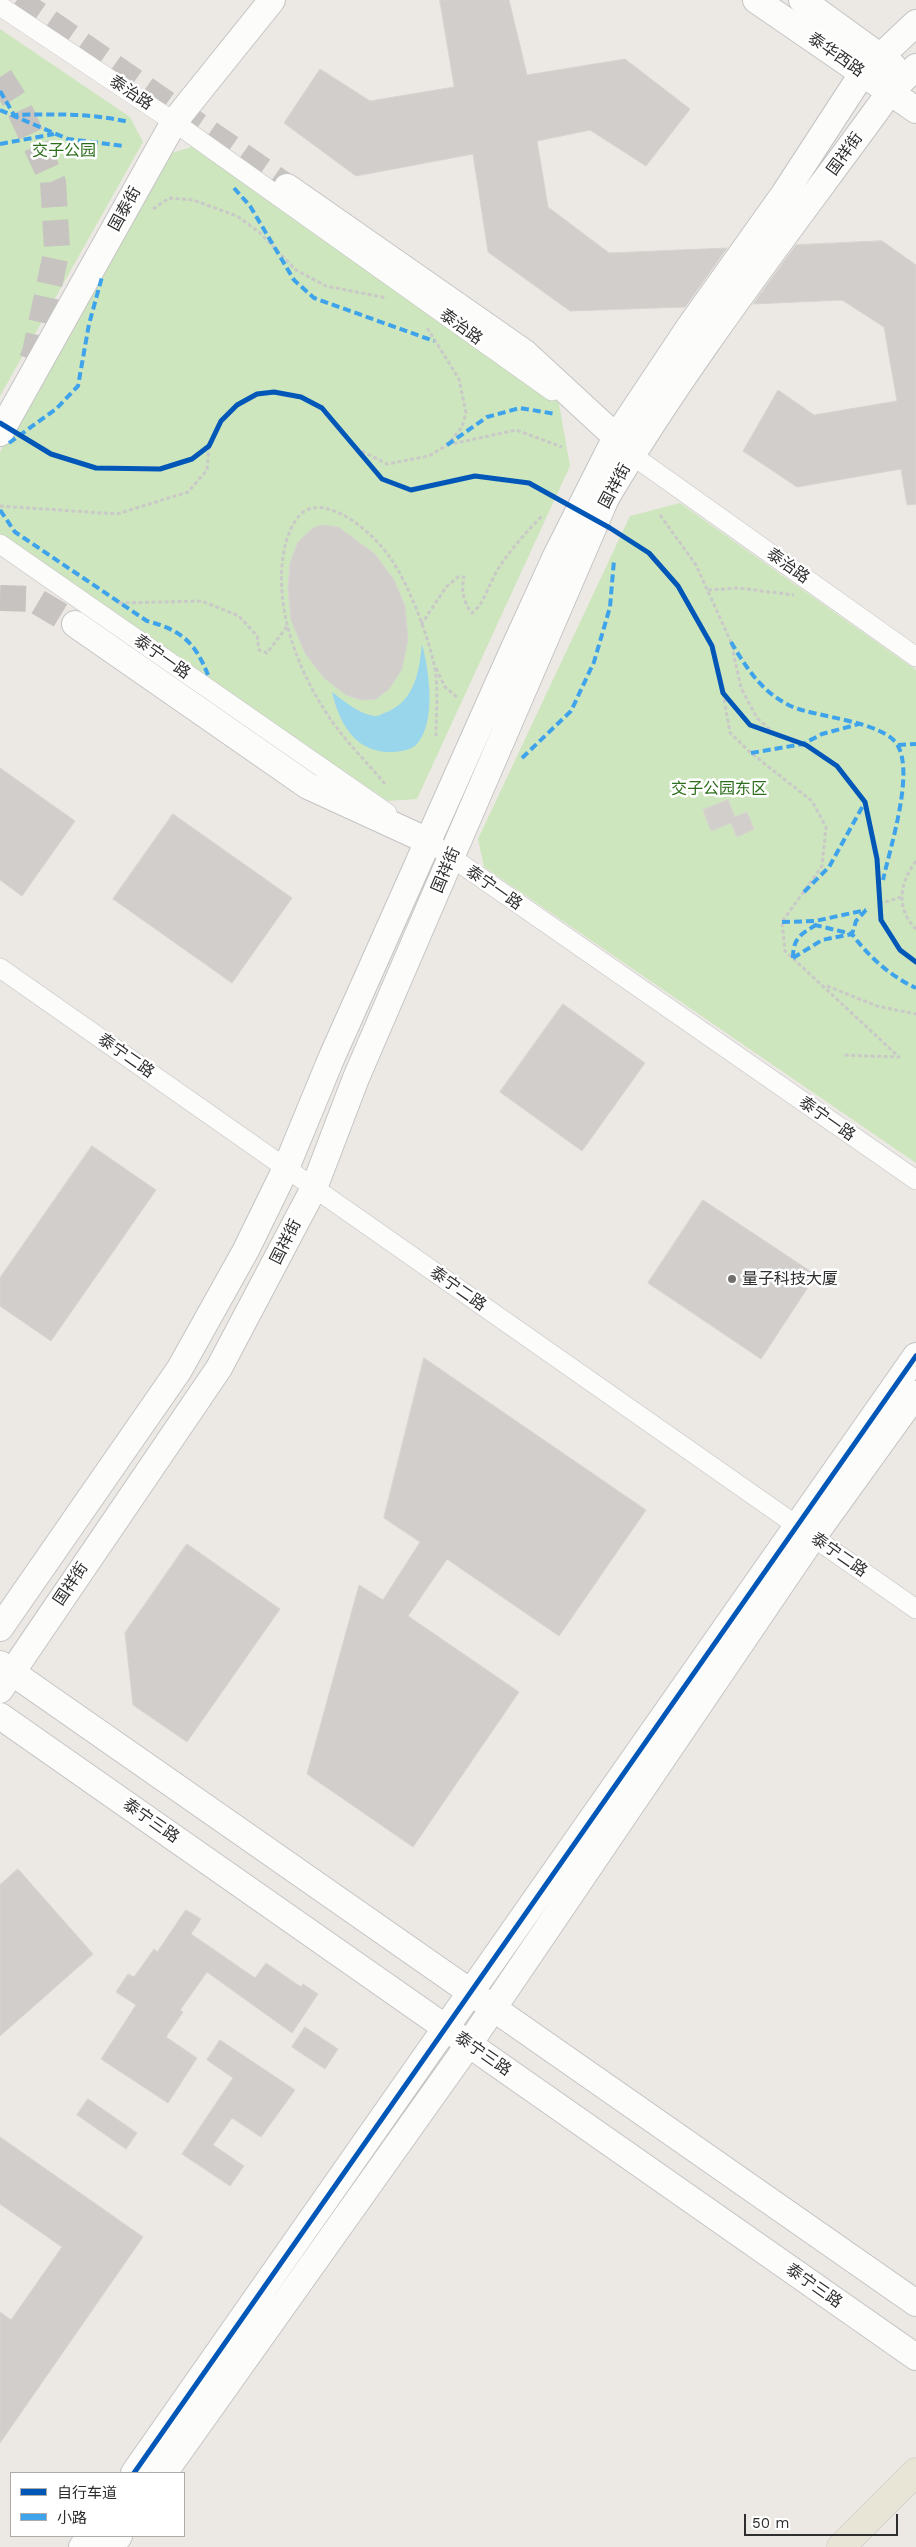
<!DOCTYPE html>
<meta charset="utf-8">
<style>
body{margin:0}
#map{position:relative;width:916px;height:2547px;overflow:hidden;background:#ece8e4;font-family:"Work Sans","Noto Sans SC",sans-serif}
canvas{display:block}
.legend{position:absolute;left:10px;top:2472px;width:175px;height:65px;box-sizing:border-box;background:#fff;border:1px solid #ababab;margin:0;padding:6px 9px;list-style:none;font-size:15px;color:#2e2e2e}
.legend li{display:flex;align-items:center;gap:10px;height:25px}
.legend b{width:25px;border:1px solid #ababab}
.scale{position:absolute;left:744px;top:2514px;width:154px;height:22px;box-sizing:border-box;border:2px solid #2e2e2e;border-top:0;padding-left:6px;font-size:15px;line-height:18px;white-space:nowrap;color:#2e2e2e;-webkit-text-stroke:4px #fff;paint-order:stroke}
</style>
<div id="map">
<canvas width="916" height="2547"></canvas>
<ul class="legend">
<li><b style="height:6px;background:#0057b8"></b>自行车道</li>
<li><b style="height:6px;background:#3ea3eb"></b>小路</li>
</ul>
<div class="scale">50 m</div>
</div>
<script>
const c = document.querySelector('canvas').getContext('2d');
c.lineJoin = 'round';
function paint(path, color) { c.fillStyle = color; c.fill(path, 'evenodd'); }
function strokePath(path, color, width, dash) { c.strokeStyle = color; c.lineWidth = width; c.lineCap = dash ? 'butt' : 'round'; c.setLineDash(dash || []); c.stroke(path); }
function label(font, color, halo, rows, align = 'center') {
  c.font = font + ' "Work Sans","Noto Sans SC",sans-serif'; c.lineWidth = 5; c.setLineDash([]); c.textBaseline = 'middle'; c.strokeStyle = halo; c.fillStyle = color; for (const [text, x, y, turn = 0] of rows) {
    c.save(); c.translate(x, y); c.rotate((+turn || 0) * Math.PI / 180); c.textAlign = isNaN(turn) ? turn : align; if (halo) c.strokeText(text, 0, 0); c.fillText(text, 0, 0); c.restore();
  }
}
paint(new Path2D(`
 M0,29L130,117L143,142L0,396Z
 M195,146L558,398L570,466L417,799L388,801L0,538V452L21,406L168,154Z
 M680,503L916,670V1163L484,867L478,839L630,516Z`), '#cee6be');
paint(new Path2D(`
 M422,644C429,670 437,723 416,745C409,751 398,752 390,752C354,752 339,722 332,692C344,701 360,715 376,716C379,716 383,713 387,712C415,700 419,672 422,644Z`), '#99d6ec');
const building = new Path2D(`
 M440,0H509L527,75L625,59L690,109L646,166L590,130L537,141L548,207L609,253L727,248L685,307L570,311L488,252L473,154L356,176L284,123L320,69L370,101L454,87Z
 M882,241L916,265V504L907,505L901,469L797,487L743,451L778,390L814,415L897,401L884,327L842,300L753,304L796,245Z
 M323,525L338,527L375,554L394,580L405,606L408,639L402,669L389,689L376,699L362,700L346,695L324,678L305,653L291,620L288,588L290,563L298,542L313,528Z
 M0,768L75,821L22,896L0,880Z
 M728,800L735,817L747,812L754,829L737,837L731,823L711,831L703,810Z
 M173,814L292,898L232,983L113,899Z
 M563,1004L645,1063L582,1151L500,1092Z
 M92,1146L156,1190L51,1341L0,1306V1278Z
 M703,1200L816,1275L761,1359L648,1283Z
 M424,1358L646,1510L559,1636L447,1559L408,1616L519,1692L413,1847L307,1774L359,1585L383,1600L420,1542L384,1518Z
 M187,1544L280,1609L187,1742L133,1705L125,1633Z
 M18,1869L93,1954L0,2036V1885Z
 M186,1910L201,1919L191,1934L255,1978L266,1963L301,1987L303,1984L318,1994L292,2033L207,1972L180,2010L183,2012L166,2037L197,2058L168,2103L101,2059L136,2005L116,1992L128,1974L134,1977L154,1949L157,1952Z
 M305,2027L338,2049L325,2069L292,2047Z
 M220,2040L295,2090L261,2137L232,2118L213,2145L244,2166L230,2186L182,2154L233,2078L207,2060Z
 M88,2099L137,2133L126,2149L77,2115Z
 M0,2137L143,2237L0,2443V2312L11,2320L62,2247L0,2204Z`);
paint(building, '#d1cecb');
strokePath(building, '#d7d4d0', 1);
strokePath(new Path2D(`
 M17,0L287,187
 M0,77L16,102L53,182L57,249L35,352L27,372
 M0,598L33,599L75,624`), '#c6c3c0', 26, [26, 13]);
const street = new Path2D(`
 M0,6L174,122L552,391
 M625,447L632,455L916,657
 M0,544L387,813
 M418,834L916,1180
 M0,968L916,1609`);
const secondary = new Path2D(`
 M756,0L916,110
 M802,0L893,66
 M287,187L525,353L616,437
 M0,433L174,122L272,0
 M75,624L308,786L428,841
 M0,1628L179,1370L246,1250L286,1168L331,1059L510,657L557,554L616,437L690,326L784,194L862,74L916,23
 M0,1664L916,2303
 M0,1690L219,1368L314,1188L356,1078L606,498C690,356 793,226 890,92L916,67
 M0,1716L916,2357
 M134,2473L916,1356
 M164,2473L469,2044L813,1537L916,1394
 M82,2547L90,2536
 M111,2547L119,2536`);
const primary = new Path2D(`
 M841,2547L916,2472`);
strokePath(street, '#c5c4c5', 20);
strokePath(secondary, '#c5c4c5', 28);
strokePath(primary, '#c6c5c4', 29);
strokePath(new Path2D(`
 M153,209L169,198L193,200L237,216L259,232L296,270L326,286L387,298
 M447,445L516,430L562,447
 M356,448L387,464L429,456L447,445L462,427L466,413L459,379L426,326
 M0,506L117,514L188,492L207,470L209,446
 M660,515L696,565L731,642L741,688L757,718L775,734
 M708,590L739,588L794,595
 M119,603L202,601L239,616L257,636L259,650L267,653L288,625
 M421,625L446,587L458,577H464C461,590 463,602 472,613C485,603 489,583 498,569C511,549 526,532 543,515
 M436,668L445,687L458,698
 M723,693L730,733L751,753L812,801L826,827L822,866L782,922L785,951L899,1057L842,1055
 M385,784C367,762 345,741 329,717C297,669 272,605 285,546C288,534 295,514 309,509C336,500 375,536 389,556C408,582 427,633 434,664C439,686 436,714 436,736
 M916,861C900,882 895,908 916,929
 M879,904L901,897
 M827,986L877,1006L916,1014`), '#c9c9c8', 3, [4, 2.5]);
strokePath(street, '#fcfcfb', 19);
strokePath(secondary, '#fcfcfb', 26);
strokePath(primary, '#e8e4d6', 28);
strokePath(new Path2D(`
 M0,91L14,115C54,114 90,113 129,122
 M0,110L68,139L124,146
 M0,144L54,134
 M234,188L250,206L294,280L314,298L434,341
 M9,443L56,409L78,386L89,324L102,277
 M447,445L487,417L520,408L556,414
 M0,510L15,532L147,621C181,630 195,642 208,675
 M731,642C747,669 763,694 793,707C817,717 886,722 898,746C914,775 890,848 883,880
 M898,745L916,744
 M751,753L803,744L822,734L859,724
 M522,758L571,711L594,662L610,607L614,560
 M804,892L829,867L865,802
 M866,910L856,921L852,934C868,956 890,976 916,988
 M782,922L815,921L866,910
 M793,958L822,940L852,934L815,925
 M793,958C793,936 802,934 819,923`), '#3ea3eb', 4, [8, 4]);
strokePath(new Path2D(`
 M0,423L51,454L96,468L160,469L192,459L209,446L221,421L237,405L257,394L274,392L301,397L322,408L382,479L411,490L475,476L529,483L610,528L649,553L678,586L712,646L723,693L750,725L806,745L837,766L865,802L877,859L881,920L900,950L916,962
 M134,2473L916,1356`), '#0057b8', 5);
for (const [x, y, r, color] of [
 [732,1279,5,"#706f6e"]
]) { const dot = new Path2D(); dot.arc(x, y, r, 0, 2 * Math.PI); c.fillStyle = color; c.fill(dot); strokePath(dot, '#fff', 2); }
label('16px', '#2e2e2e', '#fff', [
 ["泰华西路",836,55,35],
 ["泰治路",131,93,34],
 ["国祥街",845,154,-54],
 ["国泰街",125,209,-61],
 ["泰治路",461,327,36],
 ["国祥街",615,486,-62],
 ["泰治路",788,566,35],
 ["泰宁一路",162,657,35],
 ["国祥街",446,870,-67],
 ["泰宁一路",494,888,35],
 ["泰宁二路",126,1056,35],
 ["泰宁一路",827,1119,35],
 ["国祥街",286,1242,-63],
 ["泰宁二路",458,1289,35],
 ["泰宁二路",839,1555,35],
 ["国祥街",71,1584,-56],
 ["泰宁三路",151,1821,35],
 ["泰宁三路",483,2054,35],
 ["泰宁三路",814,2286,35]
]);
label('16px', '#2c6e1b', '#fff', [
 ["交子公园",64,151],
 ["交子公园东区",719,789]
]);
label('16px', '#2e2e2e', '#fff', [
 ["量子科技大厦",742,1279]
], 'left');
</script>
